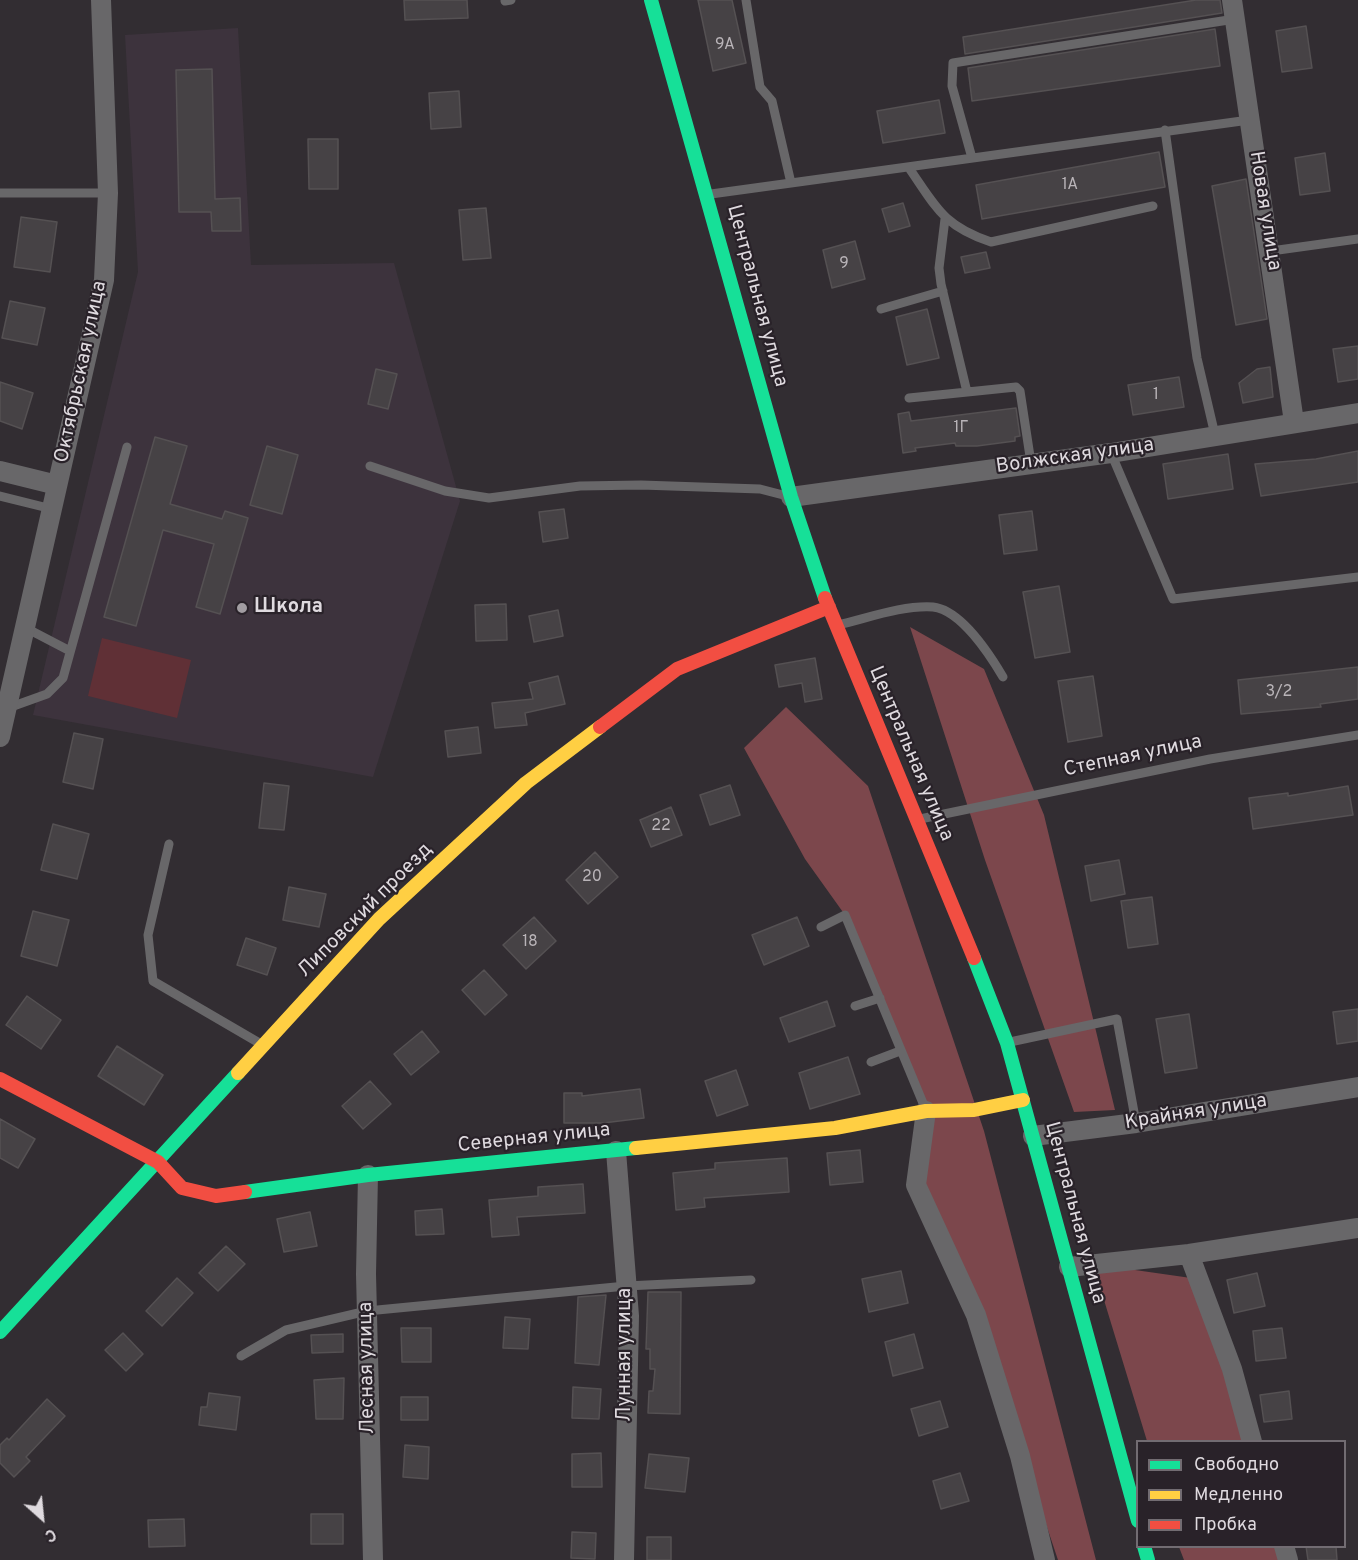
<!DOCTYPE html>
<meta charset="utf-8">
<style>
body{margin:0}
#map{position:relative;width:1358px;height:1560px;overflow:hidden;background:#322d32;font-family:Overpass,sans-serif}
canvas{display:block}
.legend{position:absolute;left:1136px;top:1440px;width:210px;height:108px;box-sizing:border-box;background:#292229;border:2px solid #726c72;margin:0;padding:8px 10px;list-style:none;font-size:18px;color:#dfdadf}
.legend li{display:flex;align-items:center;gap:12px;height:30px}
.legend b{width:30px;border:2px solid #726c72}
.north{position:absolute;left:12px;top:1488px;width:60px;height:60px;-webkit-text-stroke:4px #292229;paint-order:stroke;rotate:153deg;font-size:16px;font-weight:700;line-height:24px;text-align:center;color:#dfdadf}
.north::after{content:'';display:block;margin:auto;width:21px;height:27px;background:#dfdadf;clip-path:polygon(50% 0,100% 100%,50% 72%,0 100%)}
</style>
<div id="map">
<canvas width="1358" height="1560"></canvas>
<ul class="legend">
<li><b style="height:8px;background:#16e098"></b>Свободно</li>
<li><b style="height:8px;background:#ffcf43"></b>Медленно</li>
<li><b style="height:8px;background:#f24e42"></b>Пробка</li>
</ul>
<div class="north">С</div>
</div>
<script>
const c = document.querySelector('canvas').getContext('2d');
c.lineJoin = 'round';
function paint(path, color) { c.fillStyle = color; c.fill(path, 'evenodd'); }
function strokePath(path, color, width, dash) { c.strokeStyle = color; c.lineWidth = width; c.lineCap = dash ? 'butt' : 'round'; c.setLineDash(dash || []); c.stroke(path); }
function label(font, color, halo, rows, align = 'center') {
  c.font = font + ' Overpass,sans-serif'; c.lineWidth = 4.5; c.setLineDash([]); c.textBaseline = 'middle'; c.strokeStyle = halo; c.fillStyle = color; for (const [text, x, y, turn = 0] of rows) {
    c.save(); c.translate(x, y); c.rotate((+turn || 0) * Math.PI / 180); c.textAlign = isNaN(turn) ? turn : align; if (halo) c.strokeText(text, 0, 0); c.fillText(text, 0, 0); c.restore();
  }
}
paint(new Path2D(`
 M238,28L251,265L394,263L460,501L373,777L33,715L138,272L125,35Z`), '#3d333d');
paint(new Path2D(`
 M102,638L191,660L177,718L88,696Z`), '#603036');
paint(new Path2D(`
 M910,627L984,669L1044,815L1115,1110L1074,1112L985,860Z
 M786,707L868,786L984,1131L1096,1560H1058L976,1315L916,1185L926,1110L845,915L805,859L744,748Z
 M1093,1264L1198,1279L1246,1441H1147Z
 M1179,1547H1276L1280,1560H1184Z`), '#7c474c');
const building = new Path2D(`
 M404,0H467L468,18L405,20Z
 M698,0H732L746,63L713,71Z
 M1196,0H1220L1222,13L965,54L963,37Z
 M1306,26L1312,68L1282,72L1276,31Z
 M1215,29L1220,66L972,101L968,68Z
 M212,69L215,199L240,198L241,231H212L211,212H179L176,70Z
 M459,91L461,127L431,129L429,93Z
 M939,100L945,133L883,143L877,111Z
 M308,139H338V189H309Z
 M1159,152L1165,187L982,219L976,185Z
 M1325,153L1330,191L1300,195L1295,158Z
 M1246,179L1267,319L1236,325L1212,186Z
 M903,203L910,226L889,232L882,209Z
 M486,208L491,258L463,260L459,210Z
 M21,217L57,222L50,272L14,267Z
 M855,241L865,279L832,288L823,250Z
 M986,252L990,268L965,273L961,257Z
 M10,301L45,308L37,345L2,338Z
 M927,309L939,358L907,365L896,317Z
 M1358,346V379L1338,382L1333,349Z
 M1270,367L1273,397L1243,403L1239,383L1257,369Z
 M376,369L397,374L388,409L368,404Z
 M1179,377L1184,407L1133,415L1128,385Z
 M0,382L33,393L22,429L0,421Z
 M1016,408L1020,436L1015,437V441L977,446H956L955,443L915,448L916,451L903,453L898,414L909,412L911,421Z
 M155,437L187,446L170,504L222,519L225,511L248,518L220,614L196,607L214,544L163,530L136,626L104,617Z
 M267,446L298,455L282,514L250,505Z
 M1358,451V482L1261,496L1255,464L1316,459Z
 M1228,454L1233,489L1168,499L1163,464Z
 M564,509L568,538L543,542L539,512Z
 M1032,511L1037,550L1004,554L999,515Z
 M1059,586L1070,652L1035,658L1023,592Z
 M506,604L507,640L476,641L475,605Z
 M558,610L563,636L534,642L529,616Z
 M815,658L822,699L805,702L802,683L779,687L775,665Z
 M1358,667V699L1320,704L1321,707L1241,714L1238,680Z
 M558,676L565,704L525,713L527,725L495,728L492,703L533,699L529,683Z
 M1093,676L1102,736L1068,742L1058,681Z
 M478,727L481,753L448,757L445,731Z
 M74,733L103,739L93,789L63,782Z
 M264,783L289,786L284,830L259,828Z
 M730,785L740,815L710,825L700,795Z
 M1348,786L1353,815L1253,829L1249,798L1288,793V796Z
 M671,807L682,835L651,847L640,820Z
 M53,824L89,834L77,879L41,870Z
 M595,852L618,877L588,904L566,880Z
 M1119,860L1125,894L1091,901L1085,866Z
 M289,887L326,894L319,927L283,920Z
 M1152,897L1158,944L1128,948L1121,901Z
 M33,911L69,920L57,966L21,956Z
 M534,917L556,941L526,969L503,945Z
 M797,917L809,946L764,965L752,935Z
 M246,938L276,948L267,975L237,965Z
 M484,970L507,995L485,1015L462,990Z
 M27,996L61,1020L41,1049L6,1025Z
 M827,1001L835,1026L789,1042L780,1018Z
 M1358,1009V1041L1337,1044L1333,1012Z
 M1189,1014L1197,1068L1165,1073L1156,1019Z
 M422,1031L439,1052L411,1075L394,1054Z
 M117,1046L163,1075L144,1105L98,1076Z
 M848,1057L860,1094L810,1109L799,1073Z
 M736,1070L748,1105L717,1116L705,1081Z
 M370,1081L391,1104L363,1129L342,1106Z
 M640,1089L644,1118L603,1123H564V1093H582V1096Z
 M0,1119L35,1139L18,1168L0,1158Z
 M860,1150L863,1182L830,1185L827,1153Z
 M787,1158L789,1192L704,1198L705,1207L676,1210L673,1173L715,1169V1163Z
 M583,1184L585,1213L517,1217L519,1235L492,1237L489,1200L538,1196V1187Z
 M442,1209L444,1234L416,1235L415,1211Z
 M310,1212L317,1246L284,1252L277,1219Z
 M226,1246L245,1264L218,1291L199,1273Z
 M901,1271L908,1303L869,1312L862,1279Z
 M1257,1273L1265,1306L1234,1313L1227,1280Z
 M177,1278L193,1293L162,1326L146,1311Z
 M648,1292H681L680,1414L648,1413L649,1391H653L655,1369H650V1349H646Z
 M606,1295L599,1365L575,1363L578,1297Z
 M505,1317L530,1319L528,1349L503,1348Z
 M401,1328H431V1362H402Z
 M1282,1328L1286,1358L1256,1361L1253,1331Z
 M123,1333L143,1354L126,1371L105,1350Z
 M343,1334V1352L312,1353L311,1335Z
 M914,1334L923,1368L893,1376L885,1342Z
 M344,1378L343,1419H316L314,1380Z
 M573,1387L601,1389L599,1419L572,1418Z
 M1289,1391L1292,1419L1264,1422L1260,1395Z
 M209,1393L240,1397L236,1430L199,1425L201,1407H207Z
 M401,1397H428V1420H401Z
 M47,1399L65,1416L26,1457L30,1461L14,1477L0,1463V1445L7,1438L9,1440Z
 M940,1401L948,1427L919,1436L911,1409Z
 M405,1445L429,1447L428,1479L403,1477Z
 M601,1453L602,1487H572V1454Z
 M649,1454L689,1458L685,1492L645,1488Z
 M960,1473L969,1501L941,1509L933,1481Z
 M311,1514H343V1544H311Z
 M184,1519L185,1546L149,1547L148,1520Z
 M572,1532L596,1533L595,1559L571,1558Z
 M647,1537H671V1560H647Z
 M1306,1546H1336L1337,1560H1308Z`);
paint(building, '#464245');
strokePath(building, '#555153', 1.5);
strokePath(new Path2D(`
 M746,0L760,87L772,101L791,183
 M505,1L511,0
 M1165,130L1197,358L1215,435
 M972,158L952,86L953,63L1235,19
 M909,168C936,207 943,226 991,242L1153,206
 M0,193H108
 M711,194L1249,120
 M945,219L939,268L941,284L967,392
 M1271,251L1358,239
 M881,309L943,291
 M909,398L1016,387L1020,391L1031,463
 M1111,453L1173,599L1358,577
 M370,466L445,491L489,498L580,486L641,485L760,489L787,496
 M0,496L52,509
 M838,625C868,618 903,605 933,607C961,610 990,655 1003,677
 M24,627L70,651
 M8,708L47,694L63,678L127,447
 M920,819L1210,759L1358,735
 M169,844L148,935L153,981L261,1044
 M821,927L845,915L925,1108
 M855,1006L880,998
 M1010,1042L1117,1019L1136,1123
 M871,1062L900,1051
 M241,1356L286,1330L367,1311L626,1286L751,1280`), '#686769', 9);
strokePath(new Path2D(`
 M1232,0L1294,422
 M0,471L57,485
 M791,497L1111,453L1358,413
 M0,737L104,280L108,193L101,0
 M926,1111L916,1185L976,1315L1020,1456L1045,1560
 M1033,1136L1136,1123L1358,1087
 M616,1151L629,1316L624,1560
 M368,1175L366,1274L373,1560
 M1189,1254L1232,1369L1252,1442
 M1069,1267L1189,1254L1358,1228
 M1284,1546L1288,1560`), '#686769', 20);
strokePath(new Path2D(`
 M651,0L791,497L825,598
 M974,958L1007,1043L1138,1521
 M245,1192L368,1175L636,1148
 M0,1332L238,1073
 M1144,1546L1148,1560`), '#16e098', 14);
strokePath(new Path2D(`
 M238,1073L379,919L526,783L600,727
 M636,1148L835,1128L926,1111L974,1110L1023,1100`), '#ffcf43', 14);
strokePath(new Path2D(`
 M825,598L974,958
 M600,727L677,669L829,607
 M0,1079L158,1162L182,1188L216,1196L245,1192`), '#f24e42', 14);
for (const [x, y, r, color] of [
 [242,608,6,"#a29da2"]
]) { const dot = new Path2D(); dot.arc(x, y, r, 0, 2 * Math.PI); c.fillStyle = color; c.fill(dot); strokePath(dot, '#292229', 2); }
label('16px', '#b9b4b8', null, [
 ["9А",725,46],
 ["1А",1070,186],
 ["9",844,265],
 ["1",1156,396],
 ["1Г",961,429],
 ["3/2",1279,693],
 ["22",661,827],
 ["20",592,878],
 ["18",530,943]
]);
label('20px', '#dfdadf', '#292229', [
 ["Новая улица",1264,211,81],
 ["Центральная улица",756,296,75],
 ["Октябрьская улица",82,372,-78],
 ["Волжская улица",1075,457,-8],
 ["Центральная улица",910,754,67],
 ["Степная улица",1133,757,-12],
 ["Липовский проезд",366,911,-45],
 ["Крайняя улица",1196,1113,-9],
 ["Северная улица",534,1139,-6],
 ["Центральная улица",1074,1213,75],
 ["Лунная улица",626,1355,-90],
 ["Лесная улица",368,1368,-91]
]);
label('bold 20px', '#dfdadf', '#292229', [
 ["Школа",254,608]
], 'left');
</script>
